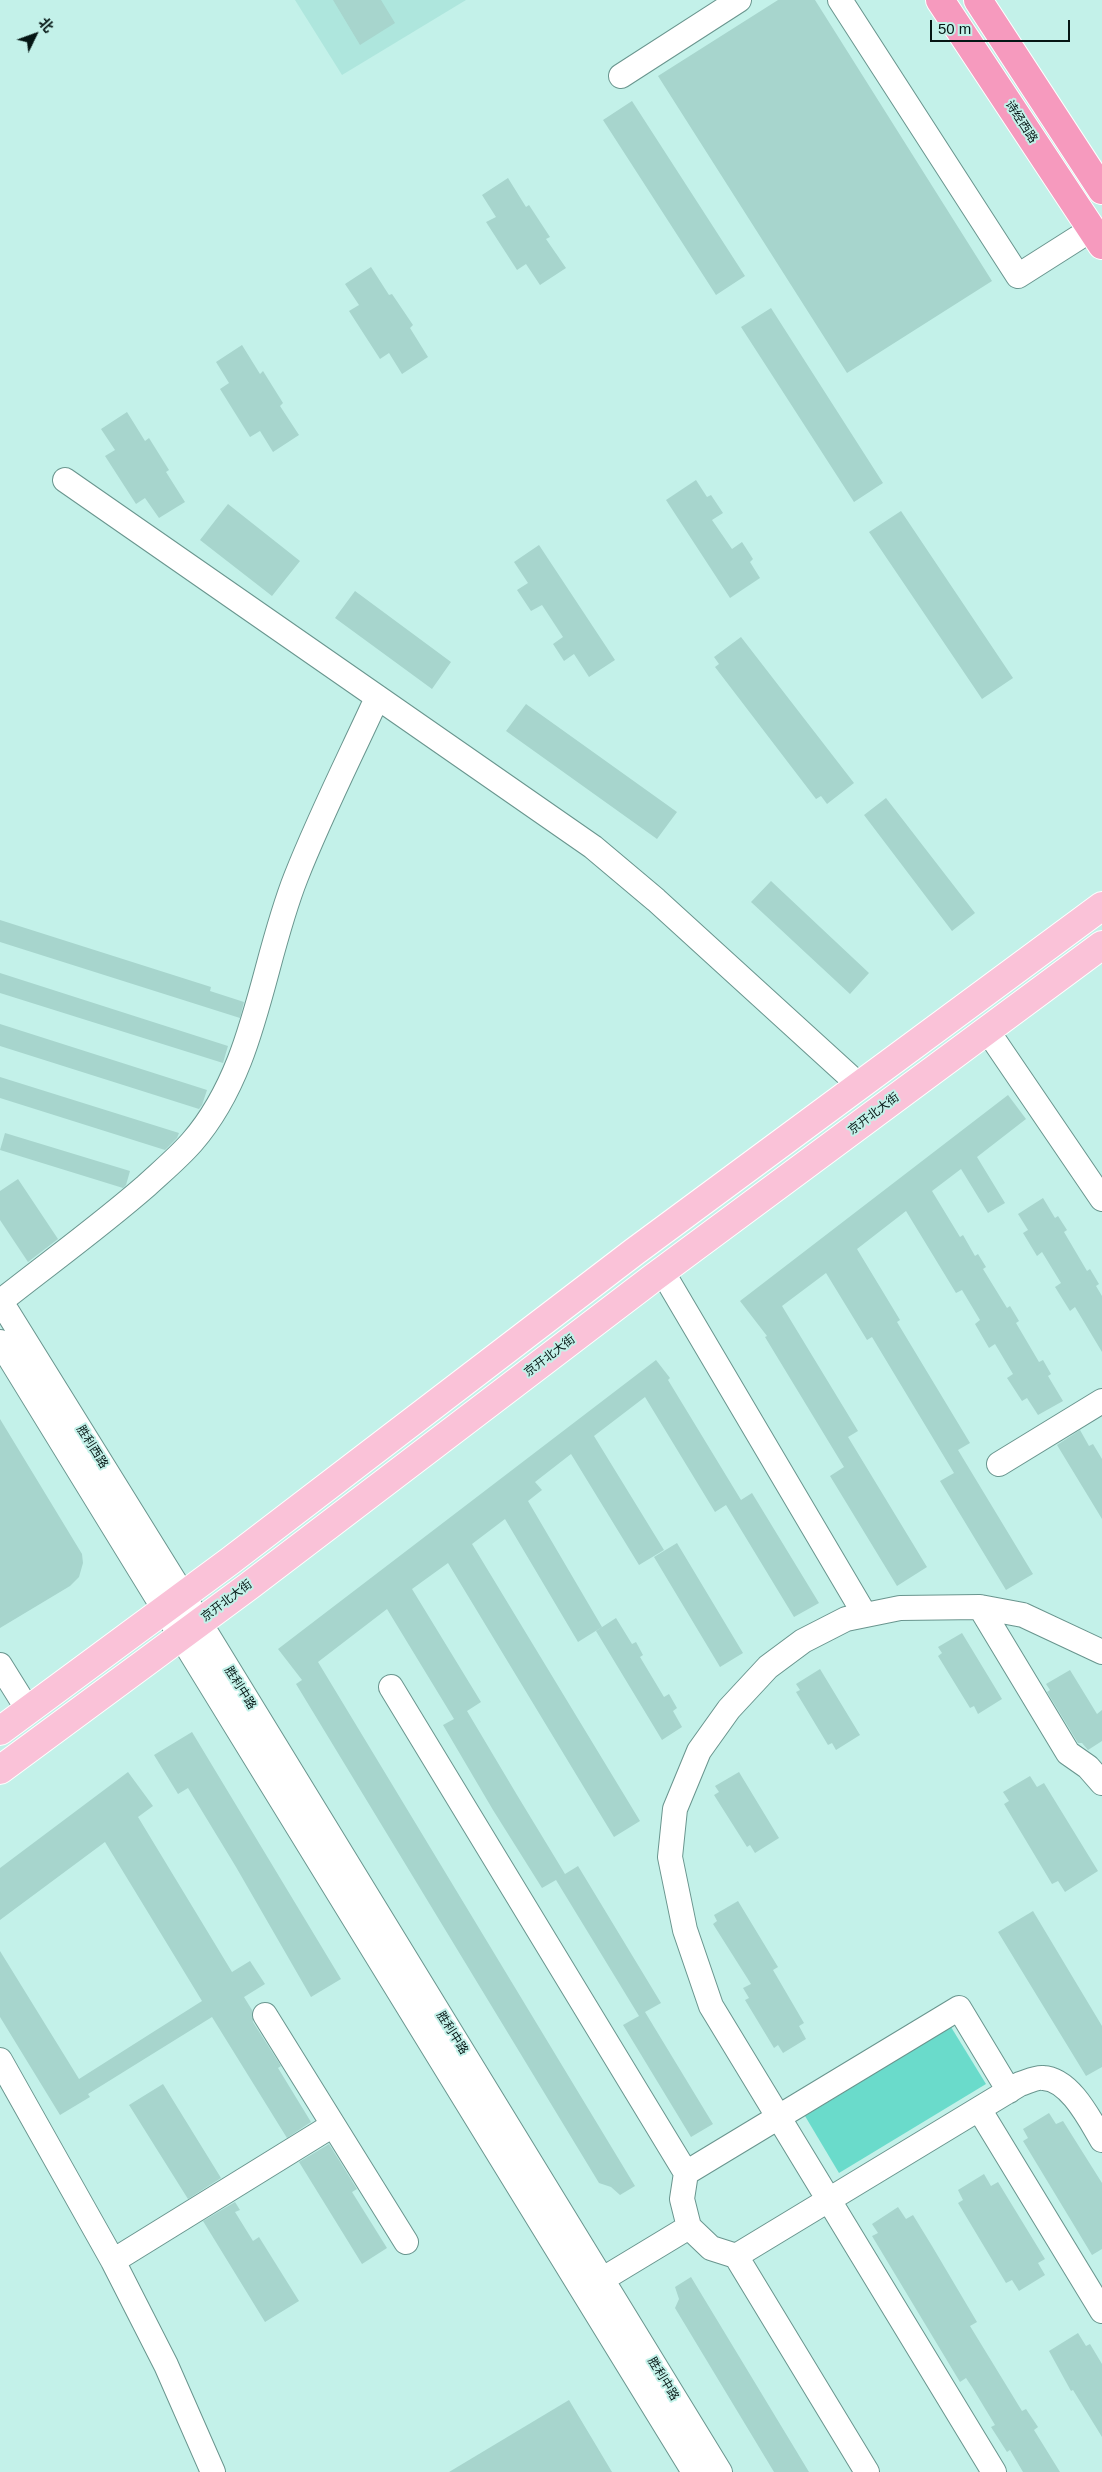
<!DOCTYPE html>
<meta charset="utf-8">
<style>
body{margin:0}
#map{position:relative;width:1102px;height:2472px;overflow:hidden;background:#c3f1e9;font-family:Arial,"Noto Sans SC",sans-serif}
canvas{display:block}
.north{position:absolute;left:10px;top:10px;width:50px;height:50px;-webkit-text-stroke:4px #c3f1e9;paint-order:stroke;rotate:48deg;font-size:14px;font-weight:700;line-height:20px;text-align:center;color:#051614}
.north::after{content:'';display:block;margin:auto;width:18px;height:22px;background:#051614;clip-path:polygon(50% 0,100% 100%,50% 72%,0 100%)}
.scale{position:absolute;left:930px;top:20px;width:140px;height:22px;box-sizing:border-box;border:2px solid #051614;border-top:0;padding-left:6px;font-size:15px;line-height:18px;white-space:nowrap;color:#051614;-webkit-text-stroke:4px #c3f1e9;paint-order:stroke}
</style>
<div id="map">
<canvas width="1102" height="2472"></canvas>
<div class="north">北</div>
<div class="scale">50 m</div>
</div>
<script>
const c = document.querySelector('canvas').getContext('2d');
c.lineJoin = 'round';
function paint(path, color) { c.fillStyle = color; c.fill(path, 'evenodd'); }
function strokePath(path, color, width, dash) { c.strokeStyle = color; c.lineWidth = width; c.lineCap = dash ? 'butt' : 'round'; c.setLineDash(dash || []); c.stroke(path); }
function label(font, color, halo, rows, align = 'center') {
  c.font = font + ' Arial,"Noto Sans SC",sans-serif'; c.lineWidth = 4; c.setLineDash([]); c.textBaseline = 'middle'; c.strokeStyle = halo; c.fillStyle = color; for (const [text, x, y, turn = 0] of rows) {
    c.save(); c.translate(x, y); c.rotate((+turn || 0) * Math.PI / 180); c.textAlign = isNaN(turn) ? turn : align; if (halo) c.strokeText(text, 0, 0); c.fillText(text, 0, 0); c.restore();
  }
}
paint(new Path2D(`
 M295,0H466L342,75Z`), '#aee6dd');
paint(new Path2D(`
 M951,2027L986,2084L839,2173L805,2116Z`), '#6adbcb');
paint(new Path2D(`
 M333,0H381L395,23L360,45Z
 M778,0H815L992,281L847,373L658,76Z
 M632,101L745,276L716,295L603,120Z
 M508,178L526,207L529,205L550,237L546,239L566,268L540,285L526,264L517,270L486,222L496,217L482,195Z
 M371,267L389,295L392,294L413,325L410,328L428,357L402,374L389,353L380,359L349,311L359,305L345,284Z
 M771,308L883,483L854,502L741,327Z
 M242,345L260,374L263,371L283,403L280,406L299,435L273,452L260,431L250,437L220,389L229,383L216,362Z
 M127,412L145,441L149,438L169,470L166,472L185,502L159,518L145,498L136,504L105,456L115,450L101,429Z
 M696,480L707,497L711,495L723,513L712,520L732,549L742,542L753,559L750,562L760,578L730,598L666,500Z
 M228,504L300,561L272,596L200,540Z
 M901,511L1013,678L982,699L869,532Z
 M539,545L615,660L589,677L574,654L564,661L553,644L563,637L542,605L531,611L517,590L528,583L514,562Z
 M355,591L451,662L432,689L335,618Z
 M741,637L854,783L827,804L821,796L816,799L715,667L719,664L714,657Z
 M526,704L677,812L657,839L506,731Z
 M886,798L975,913L952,931L864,815Z
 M771,881L869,973L850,994L751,902Z
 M0,920L211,987L210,991L244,1002L240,1018L0,942Z
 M0,973L228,1046L223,1063L0,993Z
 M0,1024L207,1090L202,1105L199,1109L0,1046Z
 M0,1077L179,1133L177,1138L165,1150L0,1098Z
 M1008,1095L1026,1119L977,1157L1005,1203L988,1213L961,1169L932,1191L960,1237L963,1235L975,1256L978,1254L986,1267L983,1269L1007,1308L1010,1306L1019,1321L1016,1323L1039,1362L1043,1360L1051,1374L1048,1376L1063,1401L1038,1415L1027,1398L1022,1401L1007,1378L1013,1374L995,1344L989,1348L975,1324L980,1320L962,1290L956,1293L906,1211L857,1249L900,1320L897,1322L970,1443L958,1450L1033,1574L1006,1590L940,1481L954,1473L872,1337L867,1340L826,1273L782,1306L858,1431L848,1437L927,1567L897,1586L830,1476L844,1467L765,1337L767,1336L740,1301Z
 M5,1133L130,1171L126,1185L123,1188L0,1150Z
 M18,1179L58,1239L28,1262L0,1220V1191Z
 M1043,1198L1055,1218L1058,1216L1067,1230L1064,1232L1087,1271L1090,1269L1099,1284L1096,1286L1102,1296V1352L1075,1307L1070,1311L1055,1287L1061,1283L1042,1252L1037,1256L1023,1233L1028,1230L1018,1214Z
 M656,1360L670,1378L668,1380L741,1500L752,1493L819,1603L794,1617L726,1505L715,1512L645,1397L594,1436L664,1550L639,1565L571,1454L535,1482L542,1490L528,1501L602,1627L578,1642L505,1519L472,1544L640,1821L614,1837L448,1563L412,1589L481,1702L467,1711L517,1795L565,1874L578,1866L661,2003L645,2012L713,2124L691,2137L623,2025L639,2016L556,1880L542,1888L493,1810L443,1725L454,1719L387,1609L318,1662L635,2186L620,2195L611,2187L599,2183L296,1684L302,1680L278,1649Z
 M0,1419L82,1554L83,1563L79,1577L70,1586L0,1628Z
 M1080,1430L1089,1446L1093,1444L1102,1459V1519L1057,1445Z
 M677,1543L743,1653L720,1667L654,1557Z
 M616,1618L632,1644L636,1642L643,1655L640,1657L664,1697L669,1694L677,1708L673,1711L682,1727L662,1740L596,1631Z
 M962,1633L1002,1699L978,1714L974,1706L970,1708L938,1656L942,1653L938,1647Z
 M820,1669L860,1735L836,1750L832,1743L828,1745L796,1692L800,1690L796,1684Z
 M1070,1670L1097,1714L1102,1710V1741L1088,1750L1082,1743H1078L1047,1692L1050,1690L1046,1684Z
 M192,1732L341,1979L311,1997L236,1867L188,1788L178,1794L154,1755Z
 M128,1772L153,1806L138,1817L232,1972L250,1961L265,1984L244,1997L252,2010L253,2022L281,2066L278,2068L311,2122L287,2138L212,2017L88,2094L90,2097L60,2115L0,2017V1951L79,2079L202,2001L105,1842L0,1920V1868Z
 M739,1772L779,1838L755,1853L750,1845L747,1847L714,1795L719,1792L715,1786Z
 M1030,1776L1037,1787L1044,1783L1098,1871L1065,1892L1058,1881L1052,1884L1004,1804L1009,1801L1003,1792Z
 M738,1901L778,1967L773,1970L804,2023L799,2026L806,2039L783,2053L778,2045L774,2048L745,2000L749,1998L743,1988L751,1984L713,1924L717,1921L714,1915Z
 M1033,1911L1102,2026V2067L1086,2076L998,1932Z
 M163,2084L221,2178L188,2199L129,2105Z
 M1049,2113L1056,2124L1063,2121L1102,2183V2249L1092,2255L1023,2141L1028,2138L1023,2129Z
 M329,2144L357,2189L352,2192L387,2248L362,2264L299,2162Z
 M984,2174L991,2186L998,2182L1045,2259L1038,2263L1045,2275L1019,2291L1012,2280L1006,2283L958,2203L963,2200L958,2190Z
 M235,2202L240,2210L235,2212L253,2241L259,2237L299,2301L265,2322L203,2221Z
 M898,2207L906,2219L913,2215L932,2246L977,2322L970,2326L1022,2411L1026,2409L1038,2427L1034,2430L1060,2472H1023L1010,2450L1007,2452L991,2427L995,2425L972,2387L966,2378L960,2382L872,2236L878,2233L872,2224Z
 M691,2277L809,2472H774L675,2308L679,2299L675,2287Z
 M1078,2333L1086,2346L1090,2344L1102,2364V2437L1073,2390L1071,2391L1049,2351Z
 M569,2400L612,2472H449Z`), '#a7d5cd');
const minor = new Path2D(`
 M840,0L1018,276L1092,229
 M621,76L739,0
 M65,480L593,847L656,900L859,1085
 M987,1030L1102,1199
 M662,1271L865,1615
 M0,1300L183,1595L720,2472
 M1,1301C49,1263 99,1227 146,1186C161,1172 178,1158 192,1142C256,1068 261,965 296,877C320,816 350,757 377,698
 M0,1342L694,2472
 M999,1464L1102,1401
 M980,1607L1068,1753L1088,1767L1102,1783
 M0,1665L28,1710
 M391,1687L686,2173L682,2199L689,2227L711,2248L736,2256L867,2472
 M265,2015L406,2242
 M0,2060L113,2261L166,2365L213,2472
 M979,2109L1102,2311
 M686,2173L959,2008L1009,2091
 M736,2256L1020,2084C1027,2082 1036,2077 1043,2078C1070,2079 1090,2120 1102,2140
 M113,2261L333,2125
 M603,2279L689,2227
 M994,2472L711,2006L685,1930L670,1857L675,1809L699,1751L729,1709L768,1667L803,1641L846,1619L900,1608L980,1607L1023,1615L1102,1652`);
const major = new Path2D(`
 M0,1731L230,1561L634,1252L1102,906
 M0,1770L249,1586L653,1278L1102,945`);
const highway = new Path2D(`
 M940,0L1102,245
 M978,0L1102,190`);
strokePath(minor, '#69958e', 26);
strokePath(major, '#fff', 30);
strokePath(highway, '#fff', 30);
strokePath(minor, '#fff', 24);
strokePath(major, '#fac2d8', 28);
strokePath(highway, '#f69abe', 28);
label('12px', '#051614', '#c3f1e9', [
 ["诗经西路",1021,122,57],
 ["京开北大街",874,1114,-37],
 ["京开北大街",550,1356,-37],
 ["胜利西路",92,1447,58],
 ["京开北大街",227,1601,-37],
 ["胜利中路",240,1688,58],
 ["胜利中路",452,2033,58],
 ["胜利中路",663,2379,59]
]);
</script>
